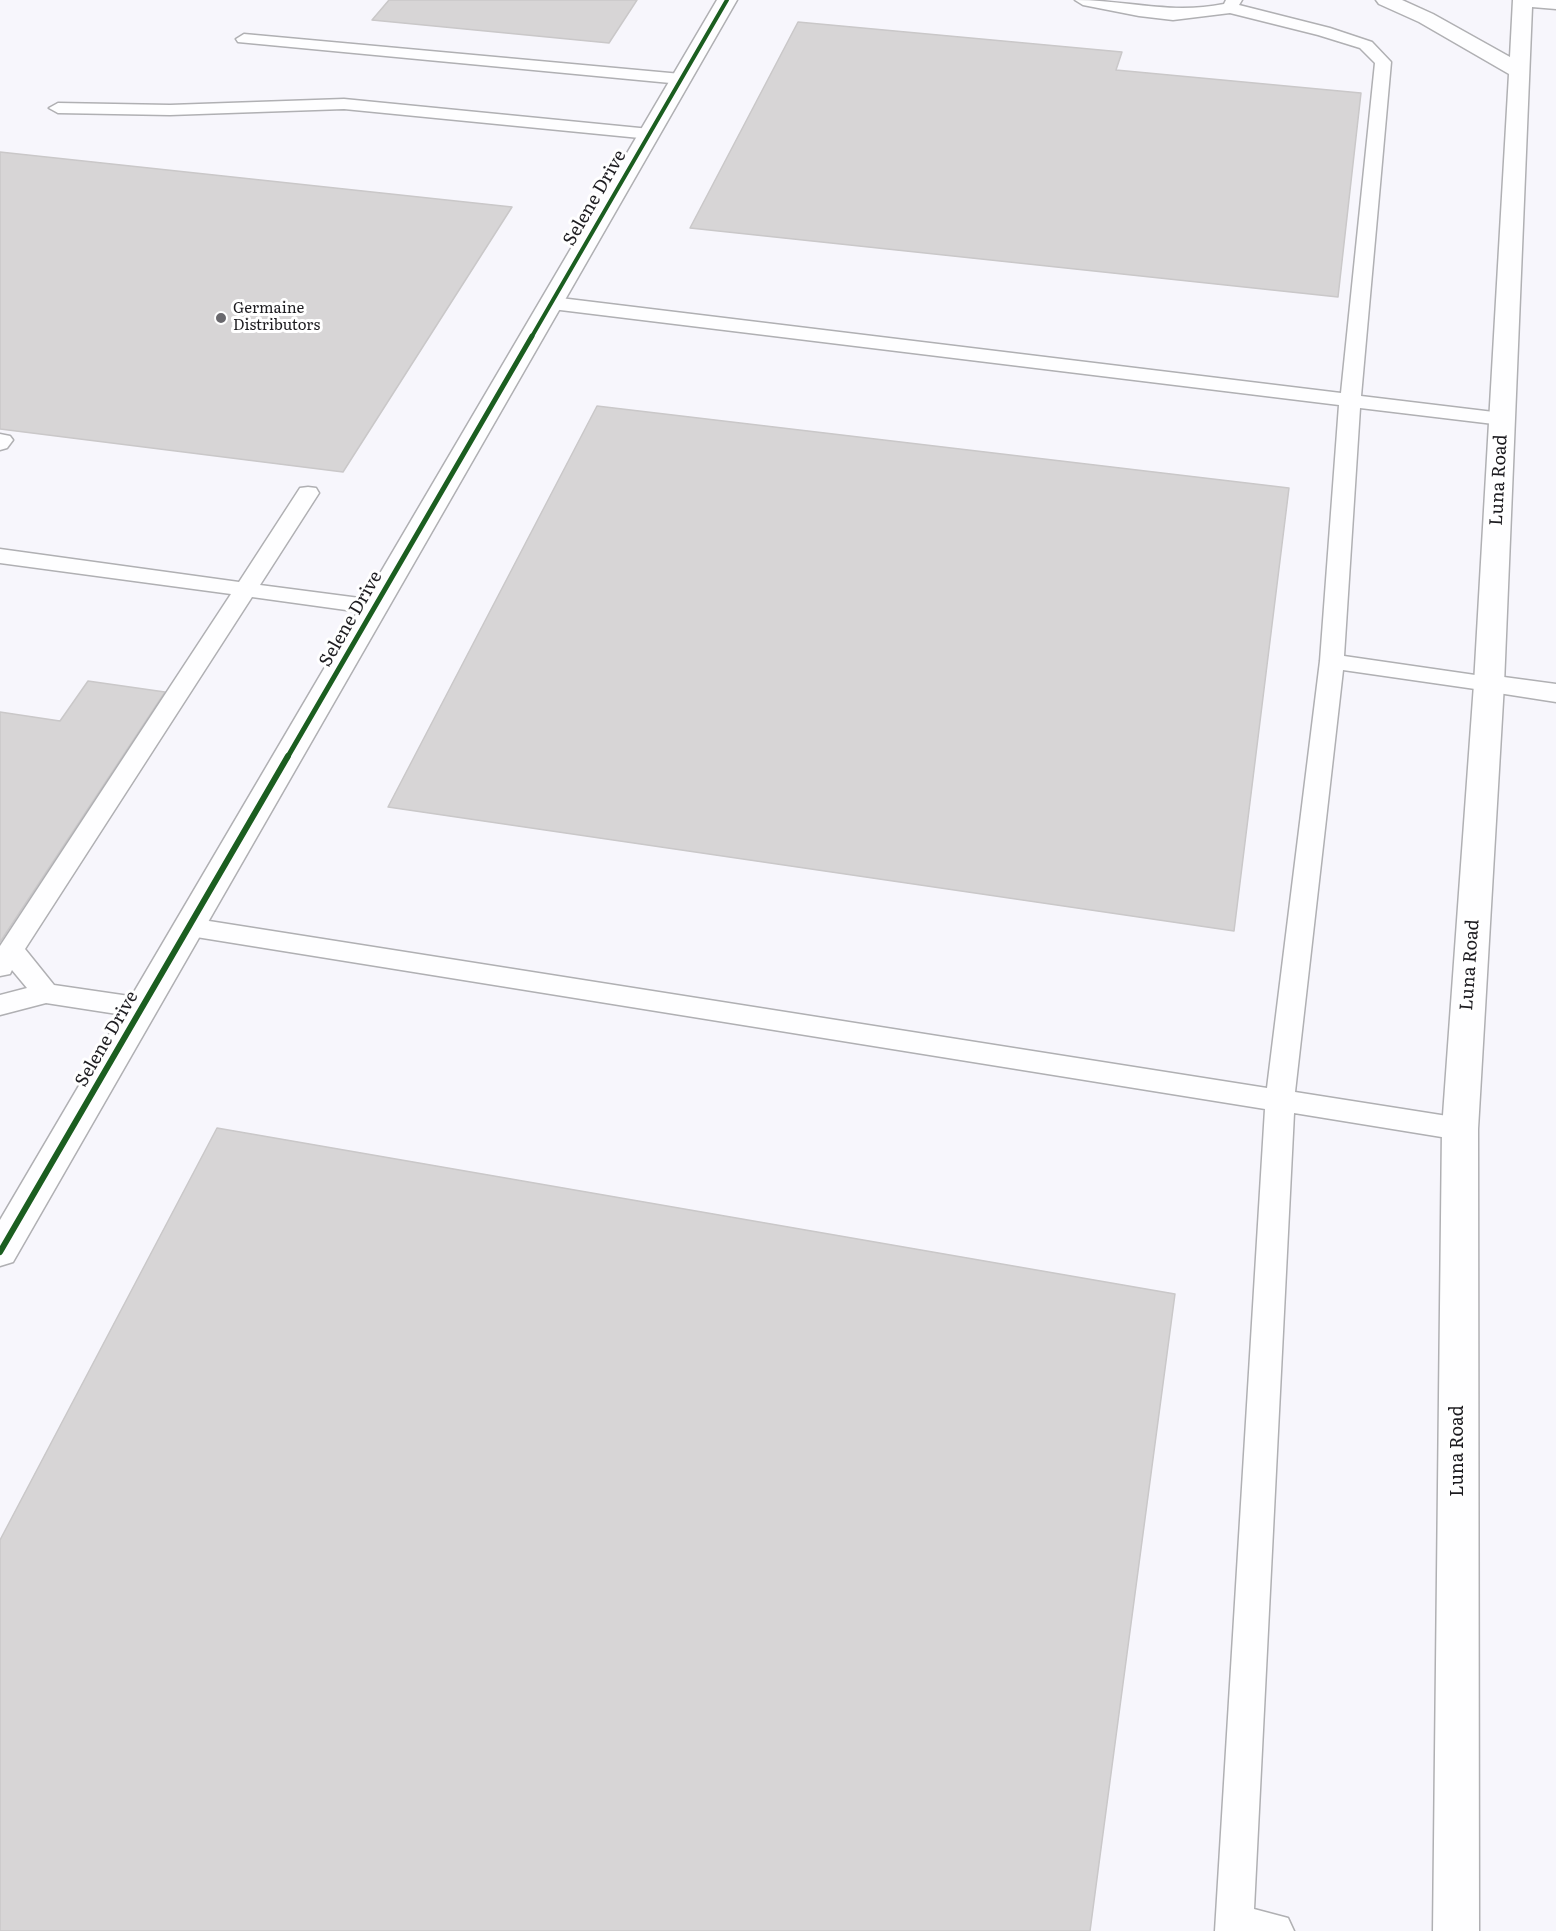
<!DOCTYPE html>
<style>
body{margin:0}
canvas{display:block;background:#f7f6fc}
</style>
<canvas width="1556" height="1931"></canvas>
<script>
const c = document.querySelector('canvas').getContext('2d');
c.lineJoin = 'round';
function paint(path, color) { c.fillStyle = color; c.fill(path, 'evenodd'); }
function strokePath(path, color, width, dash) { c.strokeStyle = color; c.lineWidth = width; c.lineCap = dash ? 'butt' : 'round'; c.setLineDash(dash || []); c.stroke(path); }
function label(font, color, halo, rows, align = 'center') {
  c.font = font + ' Literata,serif'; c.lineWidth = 6; c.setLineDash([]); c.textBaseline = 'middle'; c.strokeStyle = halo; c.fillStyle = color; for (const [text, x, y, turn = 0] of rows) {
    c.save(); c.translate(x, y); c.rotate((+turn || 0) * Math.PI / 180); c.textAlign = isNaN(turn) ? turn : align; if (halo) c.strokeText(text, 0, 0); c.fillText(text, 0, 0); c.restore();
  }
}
const building = new Path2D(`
 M389,0H637L609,43L372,20Z
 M798,22L1122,52L1116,70L1361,93L1338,297L690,228Z
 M0,152L512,207L343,472L0,429Z
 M597,406L1289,488L1234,931L388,807Z
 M88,681L165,692L0,942V712L60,721Z
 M217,1128L1175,1294L1090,1931H0V1540Z`);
paint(building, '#d7d5d6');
strokePath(building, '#cac8c9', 1.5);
const lane = new Path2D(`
 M1075,0C1127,0 1171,15 1224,4L1226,0H1242L1239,5L1330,28L1372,42L1391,62L1361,396L1502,413L1509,415L1512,419L1509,423L1502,425L1360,408L1344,656L1489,677L1497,679L1501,684L1497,689L1489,691L1343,670L1295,1092L1460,1118L1470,1121L1474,1129L1470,1137L1460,1140L1294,1113L1254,1909L1288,1918L1294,1931H1215L1265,1109L190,936L181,933L177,927L181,921L190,918L1267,1088L1320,661L1339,405L552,309L542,303L552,297L1341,393L1375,63L1360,48L1318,35L1230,13L1173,20L1139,16L1083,5Z
 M244,34L681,74L689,79L681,84L238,42L236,39Z
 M344,99L650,129L659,134L650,139L344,109L170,115L58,113L49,108L58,103L170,105Z
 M0,434L10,436L13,440L7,448L0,450Z
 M308,487L316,488L319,493L260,585L375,600L383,602L386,607L383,612L375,614L252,597L25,949L54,985L143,998L153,1001L157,1008L153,1015L143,1018L46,1003L0,1015V995L27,988L12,970L10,974L0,976V946L231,594L0,563V549L239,582L300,488Z`);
const street = new Path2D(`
 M717,0H737L13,1262L0,1266V1220Z
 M1489,675L1556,684V702L1479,690L1474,684L1479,678Z`);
const secondary = new Path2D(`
 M1376,0H1402L1433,14L1510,57L1513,0H1556V9L1532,7L1504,684L1478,1129L1479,1931H1433L1442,1129L1474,684L1509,74L1419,22L1379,4Z`);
strokePath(lane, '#b0b0b3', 3);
strokePath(street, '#b0b0b3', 3);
strokePath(secondary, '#b0b0b3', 3);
paint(lane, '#fefeff');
paint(street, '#fefeff');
paint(secondary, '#fefeff');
strokePath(new Path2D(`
 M531,338L727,0`), '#1b5e20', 4);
strokePath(new Path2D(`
 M287,758L532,336`), '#1b5e20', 5);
strokePath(new Path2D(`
 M0,1252L288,756`), '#1b5e20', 6);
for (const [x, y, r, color] of [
 [221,318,6,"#69686d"]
]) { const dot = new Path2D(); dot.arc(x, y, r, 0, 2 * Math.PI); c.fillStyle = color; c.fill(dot); strokePath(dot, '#fff', 2); }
label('15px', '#1d1c20', '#fff', [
 ["Germaine",233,309],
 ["Distributors",233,326]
], 'left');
label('18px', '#1d1c20', '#fff', [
 ["Selene Drive",595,198,-60],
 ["Luna Road",1499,480,-87],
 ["Selene Drive",351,619,-60],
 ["Luna Road",1470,965,-86],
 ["Selene Drive",107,1039,-60],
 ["Luna Road",1458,1451,-90]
]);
</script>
